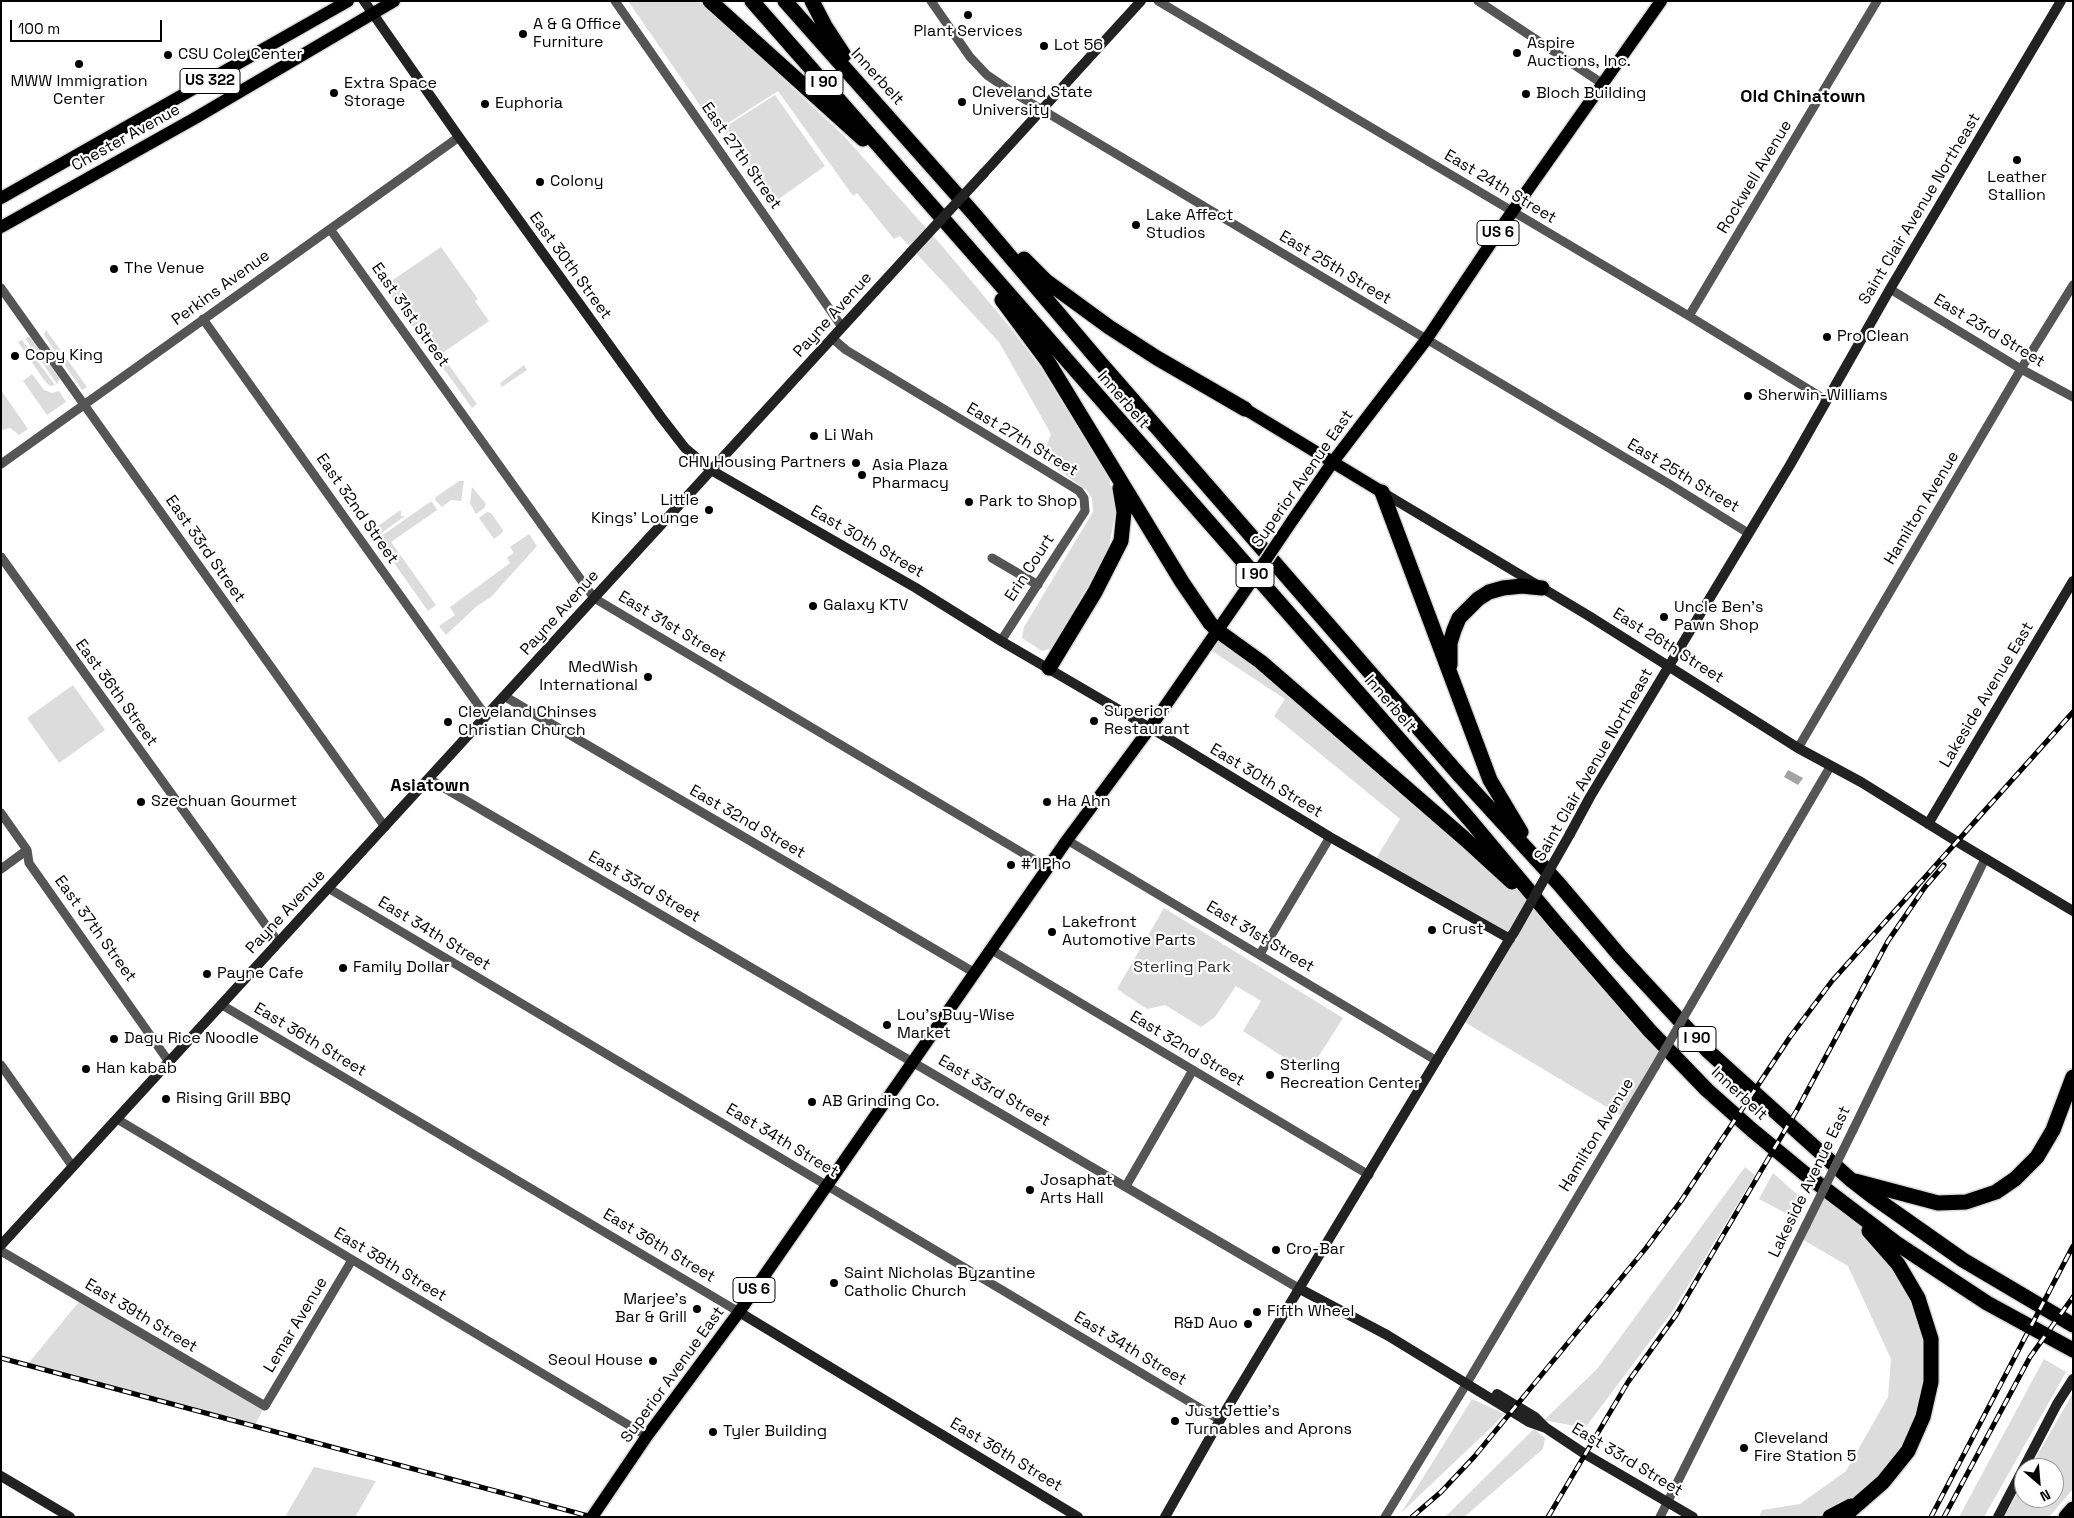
<!DOCTYPE html>
<html>
<head>
<meta charset="utf-8">
<style>
  body { margin:0 }
  #map { position:relative; width:2074px; height:1518px; overflow:hidden; background:#fff; font-family:"Space Grotesk",sans-serif }
  canvas { display:block }
  .frame { position:absolute; inset:0; border:2px solid #000; pointer-events:none }
  .north { position:absolute; left:2014px; top:1458px; width:50px; height:50px; box-sizing:border-box; background:#fff; border:1px solid #999; border-radius:50%; rotate:153deg; font-size:14px; font-weight:700; line-height:20px; text-align:center; color:#000 }
  .north::after { content:''; display:block; margin:auto; width:18px; height:22px; background:#000; clip-path:polygon(50% 0,100% 100%,50% 72%,0 100%) }
  .scale { position:absolute; left:10px; top:20px; width:152px; height:22px; box-sizing:border-box; border:2px solid #000; border-top:0; padding-left:6px; font-size:15px; line-height:18px; white-space:nowrap; color:#000; -webkit-text-stroke:4px #fff; paint-order:stroke }
</style>
</head>
<body>
<div id="map">
<canvas width="2074" height="1518"></canvas>
<div class="frame"></div>
<div class="north">N</div>
<div class="scale">100 m</div>
</div>
<script>
const c = document.querySelector('canvas').getContext('2d');
c.lineJoin = 'round';
function fill(path, color) { c.fillStyle = color; c.fill(path, 'evenodd'); }
const poly = rows => new Path2D(rows.map(r => 'M' + r).join(''));
function trace(path, color, width, dash) { c.strokeStyle = color; c.lineWidth = width; c.lineCap = dash ? 'butt' : 'round'; c.setLineDash(dash || []); c.stroke(path); }
function write(font, color, halo, rows, align = 'center') {
  c.font = font + ' "Space Grotesk",sans-serif'; c.lineWidth = 4.5; c.setLineDash([]); c.textBaseline = 'middle'; c.strokeStyle = halo; c.fillStyle = color; for (const [text, x, y, turn = 0] of rows) {
    c.save(); c.translate(x, y); c.rotate((+turn || 0) * Math.PI / 180); c.textAlign = isNaN(turn) ? turn : align; if (halo) c.strokeText(text, 0, 0); c.fillText(text, 0, 0); c.restore();
  }
}
fill(poly([
  [628,1,699,1,843,135,942,246,1009,326,1041,368,1109,479,1116,510,1108,551,1067,622,1062,636,1055,647,1042,651,1022,638,1024,627,1093,512,1092,498,1086,490,1042,458,1051,434,999,342,900,236,894,239,857,193,853,196,778,91,717,130],
  [775,95,825,166,776,201,722,129],
  [441,247,478,299,475,301,489,321,441,354,477,404,472,408,384,286],
  [46,330,87,387,82,390,44,335],
  [30,337,60,379,57,384,25,338],
  [22,340,55,385,50,386,44,380,18,342],
  [524,365,527,370,502,387,500,383],
  [32,374,44,390,52,393,59,391,66,402,47,415,23,381],
  [1,390,28,429,19,435,10,428,3,430,1,427],
  [459,481,464,481,461,501,451,500,442,507,435,500,436,497],
  [472,487,486,504,484,508,476,514,470,503],
  [430,502,432,502,437,510,391,542,436,605,428,611,377,539],
  [399,511,401,511,401,516,405,516,376,537,371,531],
  [487,512,491,513,503,530,502,533,494,539,479,518],
  [529,534,537,546,491,597,477,606,446,635,439,626,455,615,450,607,510,563,507,557,514,553,510,547],
  [1218,631,1465,839,1556,923,1666,1047,1625,1118,1461,1020,1509,939,1374,862,1400,819,1274,716,1285,699,1206,647],
  [73,685,105,730,59,763,27,718],
  [1164,908,1343,1018,1308,1073,1243,1031,1261,1001,1236,986,1215,1017,1201,1027,1165,1005,1147,1009,1117,989],
  [1745,1167,1755,1175,1672,1312,1585,1428,1544,1420,1597,1369],
  [1773,1173,1801,1198,1791,1216,1759,1199],
  [1823,1191,1850,1209,1918,1298,1931,1382,1900,1462,1830,1517,1759,1517,1762,1510,1800,1504,1846,1471,1888,1397,1891,1359,1848,1266,1800,1238],
  [82,1298,265,1406,255,1425,27,1365],
  [2044,1359,2066,1372,1984,1517,1959,1517],
  [2073,1393,2073,1489,2049,1517,2004,1517,2024,1480,2024,1498,2054,1498,2054,1468,2030,1468],
  [1472,1399,1505,1414,1401,1513],
  [1534,1429,1545,1438,1543,1449,1464,1517,1445,1517],
  [314,1467,376,1481,355,1517,285,1517]
]), '#dcdcdc');
fill(poly([
  [1788,770,1803,778,1798,785,1784,777]
]), '#a3a3a3');
const primary = poly([
  [1,198,348,1],
  [1,227,197,117,394,1],
  [1245,409,1382,492],
  [1292,521,1332,463,1426,340,1505,222,1661,1],
  [592,1517,647,1436,739,1312,1067,840,1150,728,1251,582]
]);
const highway = poly([
  [710,1,863,139],
  [752,1,1469,819,1556,923,1650,1031,1707,1090,1752,1130,1804,1173,1896,1243,1987,1303,2073,1350],
  [785,1,974,214,1098,360,1461,777,1559,884,1620,956,1708,1051,1850,1179,1872,1196,1963,1260,2073,1325],
  [812,1,825,26,844,55],
  [1024,259,1046,281,1109,327,1157,358,1245,409],
  [1002,300,1048,362,1182,582,1210,623,1218,631,1261,662,1465,839,1512,882],
  [1382,492,1490,780,1521,832],
  [1450,665,1450,643,1454,630,1459,618,1478,599,1489,592,1503,588,1522,586,1542,588],
  [1049,668,1095,592,1121,541,1124,512,1120,488],
  [1855,1181,1938,1203,1966,1202,1996,1192,2015,1179,2037,1157,2053,1130,2073,1077],
  [1830,1517,1851,1506],
  [1843,1517,1883,1482,1908,1451,1923,1417,1931,1382,1931,1339,1918,1298,1898,1264,1869,1231],
  [2066,1517,2073,1509]
]);
trace(primary, '#dbdbdb', 15);
trace(highway, '#dbdbdb', 18);
trace(poly([
  [615,1,842,327],
  [931,1,970,57,987,75,1009,90,1671,485,1748,533],
  [1158,1,1689,316,1826,400],
  [1478,1,1603,84],
  [330,229,594,598,1048,868],
  [1,288,385,827],
  [1890,289,2021,369,2073,397],
  [1689,316,1877,1],
  [203,319,486,716],
  [832,338,846,350,1035,464,1079,491,1084,498,1085,511,1001,641],
  [1,464,459,137],
  [1,557,278,942],
  [992,558,1038,585],
  [504,696,975,973],
  [1798,748,2021,369,2073,285],
  [429,779,1300,1289],
  [1,813,27,850,29,863,169,1062],
  [1067,840,1437,1061],
  [1,869,27,850],
  [328,888,1220,1420],
  [990,949,1369,1175],
  [1260,954,1330,837],
  [1692,1003,1830,767],
  [222,1005,739,1312],
  [1,1065,73,1167],
  [117,1119,647,1436],
  [1853,1130,1985,859],
  [1126,1186,1193,1070],
  [1,1251,265,1406,352,1260],
  [1385,1517,1467,1383,1655,1067],
  [1660,1517,1806,1225]
]), '#555', 9);
trace(poly([
  [364,1,459,137,661,417,685,448,711,470,916,588,1001,641,1169,739,1330,837,1510,939],
  [984,173,1141,1],
  [1382,492,1589,616,1798,748,1861,782,1956,841,2073,911],
  [1928,824,2073,581],
  [1570,834,1590,797,1790,465,1890,289,2061,1],
  [1,1245,911,252],
  [1300,1289,1387,1335,1529,1422,1546,1428],
  [739,1312,1078,1517],
  [1497,1394,1535,1417,1546,1428,1585,1454,1693,1517],
  [1,1476,70,1517],
  [1165,1517,1220,1420,1512,935],
  [1998,1517,2057,1404,2073,1379]
]), '#222', 10);
trace(primary, '#000', 12);
trace(highway, '#000', 15);
const rail = poly([
  [1,1358,592,1517],
  [1412,1517,1441,1492,1474,1457,1646,1248,1681,1201,1790,1037,1832,981,2073,712],
  [1548,1517,1628,1382,1676,1315,1797,1110,1888,941,1925,887,1944,865],
  [1931,1517,2073,1246],
  [1944,1517,2030,1357,2073,1297]
]);
trace(rail, '#000', 5);
trace(rail, '#fff', 3, [9]);
const primaryBridge = poly([
  [1251,582,1292,521]
]);
trace(primaryBridge, '#dbdbdb', 15, []);
trace(poly([
  [1655,1067,1692,1003],
  [1806,1225,1853,1130]
]), '#555', 9);
trace(poly([
  [911,252,984,173],
  [1513,934,1570,834]
]), '#222', 10);
trace(primaryBridge, '#000', 12);
for (const [x, y, r, color] of [
  [968,15,5,"#000"],
  [523,34,5,"#000"],
  [1044,46,5,"#000"],
  [1517,53,5,"#000"],
  [168,55,5,"#000"],
  [79,64,5,"#000"],
  [334,93,5,"#000"],
  [1526,94,5,"#000"],
  [962,102,5,"#000"],
  [485,104,5,"#000"],
  [2017,160,5,"#000"],
  [540,182,5,"#000"],
  [1136,225,5,"#000"],
  [114,269,5,"#000"],
  [1827,337,5,"#000"],
  [15,356,5,"#000"],
  [1748,396,5,"#000"],
  [814,436,5,"#000"],
  [856,463,5,"#000"],
  [862,475,5,"#000"],
  [969,502,5,"#000"],
  [709,510,5,"#000"],
  [813,606,5,"#000"],
  [1664,617,5,"#000"],
  [648,677,5,"#000"],
  [1094,721,5,"#000"],
  [448,722,5,"#000"],
  [141,802,5,"#000"],
  [1047,802,5,"#000"],
  [1011,865,5,"#000"],
  [1432,930,5,"#000"],
  [1052,932,5,"#000"],
  [343,968,5,"#000"],
  [207,974,5,"#000"],
  [887,1025,5,"#000"],
  [114,1039,5,"#000"],
  [86,1069,5,"#000"],
  [1270,1075,5,"#000"],
  [166,1099,5,"#000"],
  [812,1102,5,"#000"],
  [1030,1190,5,"#000"],
  [1276,1250,5,"#000"],
  [834,1283,5,"#000"],
  [697,1309,5,"#000"],
  [1257,1312,5,"#000"],
  [1248,1324,5,"#000"],
  [653,1361,5,"#000"],
  [1175,1421,5,"#000"],
  [713,1432,5,"#000"],
  [1744,1448,5,"#000"]
]) { const dot = new Path2D(); dot.arc(x, y, r, 0, 2 * Math.PI); c.fillStyle = color; c.fill(dot); trace(dot, '#fff', 2); }
for (const [x, y, w] of [
  [210,81,60],
  [824,83,38],
  [1498,233,42],
  [1255,575,38],
  [1697,1039,38],
  [754,1290,42]
]) { const box = new Path2D(); box.roundRect(x - w / 2, y - 12.5, w, 25, 4); c.fillStyle = '#fff'; c.fill(box); trace(box, '#000', 1); }
write('bold 15px', '#000', null, [
  ["US 322",210,81],
  ["I 90",824,83],
  ["US 6",1498,233],
  ["I 90",1255,575],
  ["I 90",1697,1039],
  ["US 6",754,1290]
]);
write('16px', '#000', '#fff', [
  ["A & G Office",533,25],
  ["Furniture",533,43],
  ["Plant Services",968,32,"center"],
  ["Aspire",1527,44],
  ["Auctions, Inc.",1527,62],
  ["Lot 56",1054,46],
  ["CSU Cole Center",178,55],
  ["MWW Immigration",79,82,"center"],
  ["Center",79,100,"center"],
  ["Extra Space",344,84],
  ["Storage",344,102],
  ["Cleveland State",972,93],
  ["University",972,111],
  ["Bloch Building",1536,94],
  ["Euphoria",495,104],
  ["Leather",2017,178,"center"],
  ["Stallion",2017,196,"center"],
  ["Colony",550,182],
  ["Lake Affect",1146,216],
  ["Studios",1146,234],
  ["The Venue",124,269],
  ["Pro Clean",1837,337],
  ["Copy King",25,356],
  ["Sherwin-Williams",1758,396],
  ["Li Wah",824,436],
  ["CHN Housing Partners",846,463,"right"],
  ["Asia Plaza",872,466],
  ["Pharmacy",872,484],
  ["Little",699,501,"right"],
  ["Kings' Lounge",699,519,"right"],
  ["Park to Shop",979,502],
  ["Galaxy KTV",823,606],
  ["Uncle Ben's",1674,608],
  ["Pawn Shop",1674,626],
  ["MedWish",638,668,"right"],
  ["International",638,686,"right"],
  ["Superior",1104,712],
  ["Restaurant",1104,730],
  ["Cleveland Chinses",458,713],
  ["Christian Church",458,731],
  ["Szechuan Gourmet",151,802],
  ["Ha Ahn",1057,802],
  ["#1 Pho",1021,865],
  ["Lakefront",1062,923],
  ["Automotive Parts",1062,941],
  ["Crust",1442,930],
  ["Family Dollar",353,968],
  ["Payne Cafe",217,974],
  ["Lou's Buy-Wise",897,1016],
  ["Market",897,1034],
  ["Dagu Rice Noodle",124,1039],
  ["Sterling",1280,1066],
  ["Recreation Center",1280,1084],
  ["Han kabab",96,1069],
  ["Rising Grill BBQ",176,1099],
  ["AB Grinding Co.",822,1102],
  ["Josaphat",1040,1181],
  ["Arts Hall",1040,1199],
  ["Cro-Bar",1286,1250],
  ["Saint Nicholas Byzantine",844,1274],
  ["Catholic Church",844,1292],
  ["Marjee's",687,1300,"right"],
  ["Bar & Grill",687,1318,"right"],
  ["Fifth Wheel",1267,1312],
  ["R&D Auo",1238,1324,"right"],
  ["Seoul House",643,1361,"right"],
  ["Just Jettie's",1185,1412],
  ["Turnables and Aprons",1185,1430],
  ["Tyler Building",723,1432],
  ["Cleveland",1754,1439],
  ["Fire Station 5",1754,1457]
], 'left');
write('16px', '#000', '#fff', [
  ["Innerbelt",877,77,48],
  ["Chester Avenue",126,138,-29],
  ["East 27th Street",741,156,55],
  ["Rockwell Avenue",1755,177,-59],
  ["East 24th Street",1500,187,31],
  ["Saint Clair Avenue Northeast",1920,209,-59],
  ["East 30th Street",570,266,54],
  ["East 25th Street",1335,268,31],
  ["Perkins Avenue",221,288,-36],
  ["East 31st Street",410,315,55],
  ["Payne Avenue",833,315,-48],
  ["East 23rd Street",1989,331,31],
  ["Innerbelt",1123,400,49],
  ["East 27th Street",1022,440,31],
  ["East 25th Street",1683,476,31],
  ["Superior Avenue East",1303,479,-55],
  ["Hamilton Avenue",1922,508,-59],
  ["East 32nd Street",357,509,55],
  ["East 30th Street",867,542,30],
  ["East 33rd Street",205,549,55],
  ["Erin Court",1030,568,-57],
  ["Payne Avenue",560,613,-48],
  ["East 31st Street",672,627,31],
  ["East 26th Street",1668,646,32],
  ["East 36th Street",116,693,54],
  ["Lakeside Avenue East",1987,695,-59],
  ["Innerbelt",1390,704,49],
  ["Saint Clair Avenue Northeast",1594,765,-60],
  ["East 30th Street",1266,781,31],
  ["East 32nd Street",747,822,30],
  ["East 33rd Street",644,887,30],
  ["Payne Avenue",286,912,-47],
  ["East 37th Street",95,929,54],
  ["East 34th Street",434,934,31],
  ["East 31st Street",1260,937,31],
  ["East 36th Street",310,1040,31],
  ["East 32nd Street",1187,1049,31],
  ["East 33rd Street",994,1091,30],
  ["Innerbelt",1739,1094,43],
  ["Hamilton Avenue",1597,1135,-59],
  ["East 34th Street",782,1141,31],
  ["Lakeside Avenue East",1810,1182,-64],
  ["East 36th Street",659,1246,31],
  ["East 38th Street",390,1265,31],
  ["East 39th Street",141,1316,31],
  ["Lemar Avenue",296,1325,-59],
  ["East 34th Street",1130,1349,31],
  ["Superior Avenue East",673,1375,-54],
  ["East 36th Street",1006,1455,31],
  ["East 33rd Street",1627,1460,31]
]);
write('16px', '#333', '#fff', [
  ["Sterling Park",1182,968]
]);
write('bold 18px', '#000', '#fff', [
  ["Old Chinatown",1803,97],
  ["Asiatown",430,786]
]);
</script>
</body>
</html>
